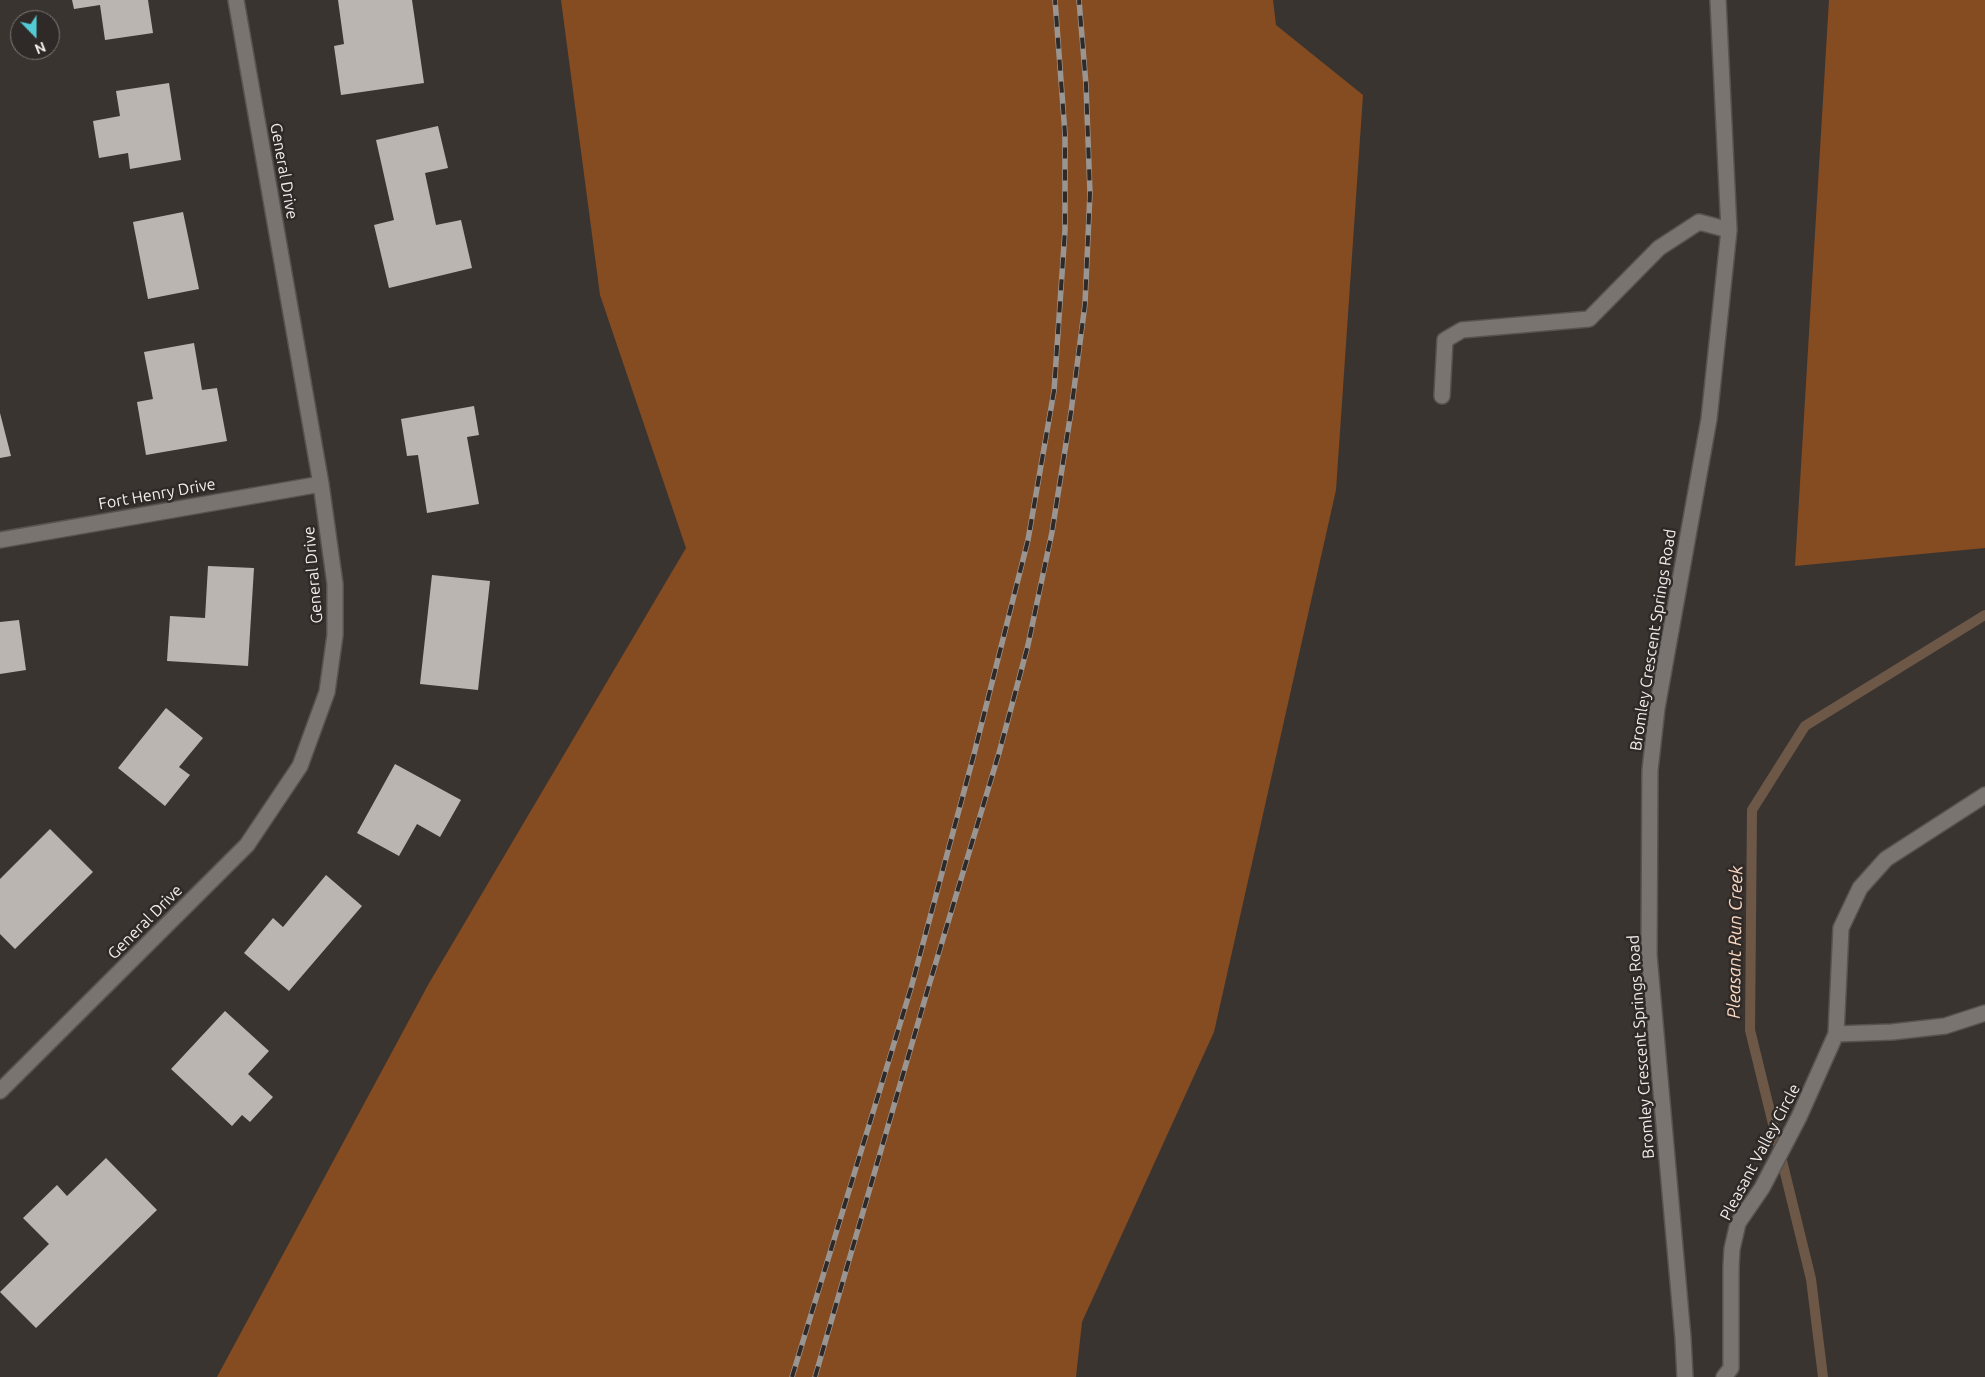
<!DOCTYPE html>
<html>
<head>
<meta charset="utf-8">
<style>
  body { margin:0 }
  #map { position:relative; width:1985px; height:1377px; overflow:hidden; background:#3a3431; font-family:Ubuntu,sans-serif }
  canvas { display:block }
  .north { position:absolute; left:10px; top:10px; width:50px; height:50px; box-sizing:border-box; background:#2f2a27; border:1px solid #7d7875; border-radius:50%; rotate:158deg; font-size:14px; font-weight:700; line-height:20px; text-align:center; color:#f1eeeb }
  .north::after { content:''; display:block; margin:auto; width:18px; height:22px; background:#52cbd7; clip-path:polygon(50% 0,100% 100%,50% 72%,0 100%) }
</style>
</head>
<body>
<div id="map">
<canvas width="1985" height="1377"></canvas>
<div class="north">N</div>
</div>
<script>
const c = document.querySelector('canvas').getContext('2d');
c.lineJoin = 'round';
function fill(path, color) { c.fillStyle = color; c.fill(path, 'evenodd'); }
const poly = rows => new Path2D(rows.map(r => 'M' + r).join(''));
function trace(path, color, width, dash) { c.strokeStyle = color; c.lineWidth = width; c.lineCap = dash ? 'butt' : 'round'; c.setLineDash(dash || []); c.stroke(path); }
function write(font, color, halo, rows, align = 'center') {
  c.font = font + ' Ubuntu,sans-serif'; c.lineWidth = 5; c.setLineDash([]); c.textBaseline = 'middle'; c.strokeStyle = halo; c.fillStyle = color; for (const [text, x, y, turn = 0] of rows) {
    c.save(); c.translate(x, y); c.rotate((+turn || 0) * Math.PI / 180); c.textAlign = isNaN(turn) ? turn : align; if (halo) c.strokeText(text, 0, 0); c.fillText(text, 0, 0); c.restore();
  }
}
fill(poly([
  [561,0,1273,0,1276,25,1363,95,1336,490,1214,1032,1082,1322,1076,1377,217,1377,428,985,686,548,600,295],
  [1829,0,1985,0,1985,548,1795,566]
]), '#854b21');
trace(poly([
  [1823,1377,1811,1279,1750,1030,1752,810,1805,726,1985,615]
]), '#6d5848', 10);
fill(poly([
  [72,0,148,0,153,33,105,40,100,5,74,9],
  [338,0,412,0,424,83,341,95,334,46,344,44],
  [169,83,181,160,130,169,128,153,99,158,93,121,120,116,116,91],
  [438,126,448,168,425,173,436,225,461,220,472,268,389,288,374,225,394,220,376,140],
  [183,212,199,289,148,299,133,222],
  [194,343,202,390,217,388,227,441,146,455,137,402,153,399,144,352],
  [474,406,479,435,467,437,479,504,427,513,418,455,407,456,401,419],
  [0,413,11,456,0,458],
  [208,566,254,568,248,666,167,661,170,616,205,618],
  [432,575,490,581,478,690,420,684],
  [19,620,26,670,0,674,0,622],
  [166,708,203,738,179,767,190,775,165,806,118,768],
  [395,764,461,800,440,837,417,824,399,856,357,833],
  [50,829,93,872,15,949,0,934,0,879],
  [326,875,362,906,289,991,244,953,273,918,283,927],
  [225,1011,269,1051,248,1074,273,1097,250,1122,242,1115,232,1126,171,1069],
  [106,1158,157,1210,36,1328,0,1292,49,1244,23,1218,57,1185,67,1196]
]), '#bbb5b1');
const minor = poly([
  [1442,396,1445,340,1462,330,1589,319,1659,248,1699,222,1729,230],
  [0,540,321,484],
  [1985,795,1886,859,1860,888,1841,928,1836,1034,1892,1032,1945,1026,1985,1013],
  [0,1091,247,845,300,766,327,692,335,635,335,584,321,484,236,0],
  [1685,1377,1683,1338,1649,955,1650,770,1657,708,1709,419,1729,230,1718,0],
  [1724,1377,1731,1368,1731,1267,1732,1249,1738,1223,1762,1188,1799,1117,1836,1034]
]);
trace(minor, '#575350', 18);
trace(minor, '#7a7470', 15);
const rail = poly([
  [792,1377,911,988,973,758,1028,540,1054,391,1065,230,1065,134,1055,0],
  [815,1377,927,992,999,753,1028,645,1052,532,1071,412,1085,304,1090,193,1086,85,1079,0]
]);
trace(rail, '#999592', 5.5);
trace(rail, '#2f2a27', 4, [11]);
write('16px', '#f1eeeb', '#2f2a27', [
  ["General Drive",284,171,80],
  ["Fort Henry Drive",157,494,-10],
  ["General Drive",313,575,-95],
  ["Bromley Crescent Springs Road",1653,640,-81],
  ["General Drive",145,922,-45],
  ["Bromley Crescent Springs Road",1641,1047,-94],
  ["Pleasant Valley Circle",1760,1152,-62]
]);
write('italic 18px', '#fcd8c1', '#2f2a27', [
  ["Pleasant Run Creek",1735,942,-89]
]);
</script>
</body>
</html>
